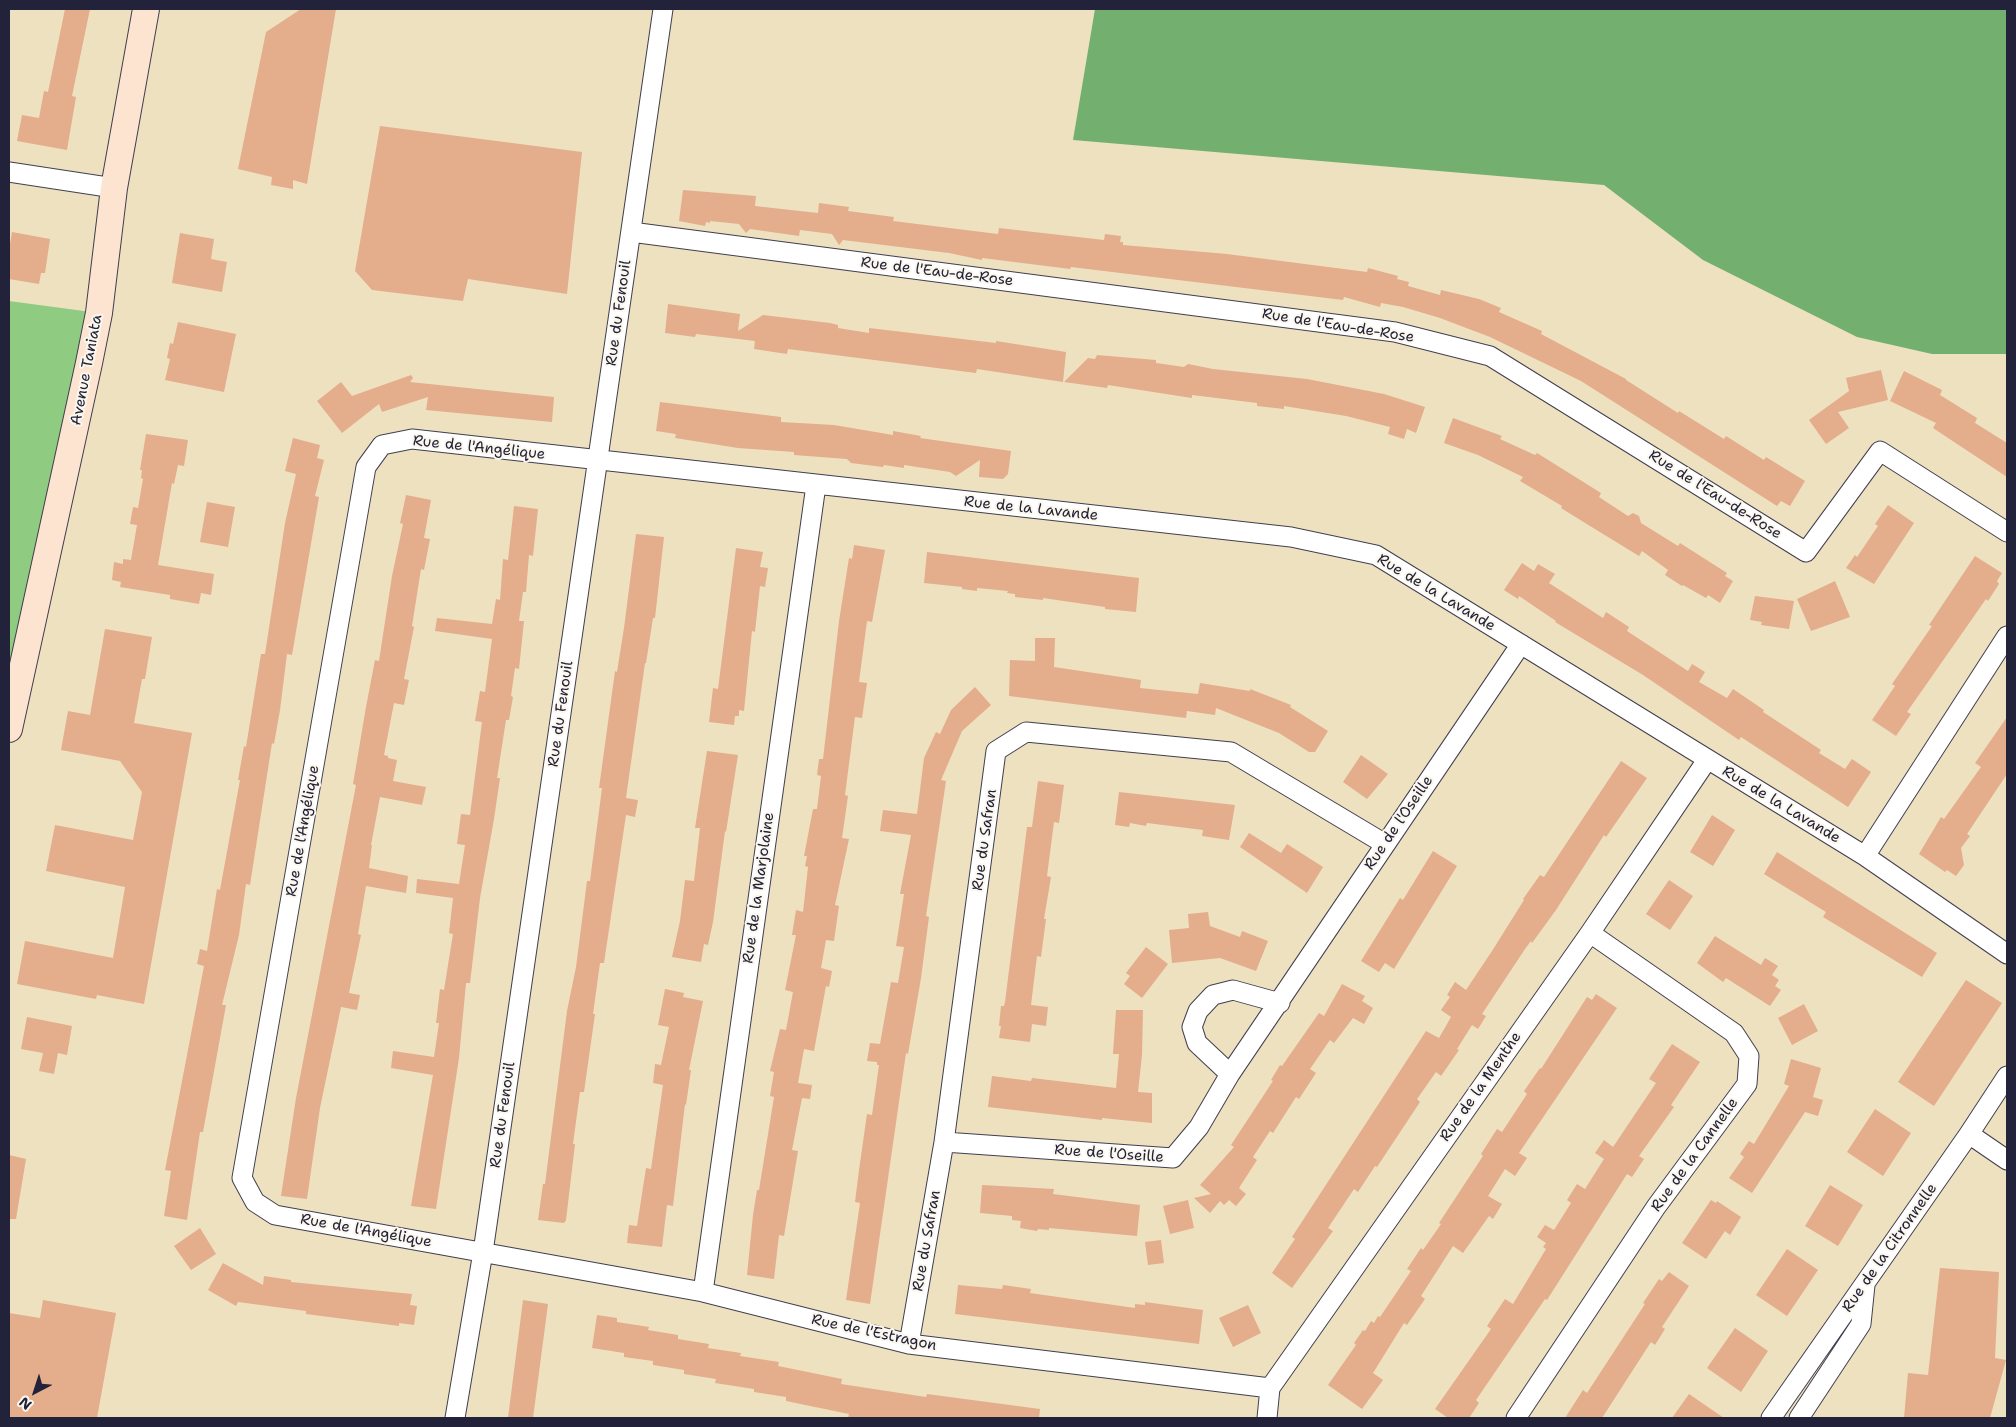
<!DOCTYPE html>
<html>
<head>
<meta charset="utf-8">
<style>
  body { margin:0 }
  #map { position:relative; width:2016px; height:1427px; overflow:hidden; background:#eee1c0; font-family:"Shantell Sans",sans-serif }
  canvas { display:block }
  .frame { position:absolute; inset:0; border:10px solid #22223b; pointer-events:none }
  .north { position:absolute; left:10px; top:1367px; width:50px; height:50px; -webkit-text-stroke:4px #fbf7ec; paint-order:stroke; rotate:220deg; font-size:14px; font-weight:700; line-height:20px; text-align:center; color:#22223b }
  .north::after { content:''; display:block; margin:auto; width:18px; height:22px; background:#22223b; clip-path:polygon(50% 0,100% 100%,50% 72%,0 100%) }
</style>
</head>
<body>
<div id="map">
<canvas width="2016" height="1427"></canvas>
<div class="frame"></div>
<div class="north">N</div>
</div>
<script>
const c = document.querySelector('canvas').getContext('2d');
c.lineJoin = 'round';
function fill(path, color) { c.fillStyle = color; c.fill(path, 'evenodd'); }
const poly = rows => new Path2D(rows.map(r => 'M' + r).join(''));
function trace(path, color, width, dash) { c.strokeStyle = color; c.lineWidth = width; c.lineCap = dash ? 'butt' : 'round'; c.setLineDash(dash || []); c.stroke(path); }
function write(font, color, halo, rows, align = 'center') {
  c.font = font + ' "Shantell Sans",sans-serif'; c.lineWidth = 4; c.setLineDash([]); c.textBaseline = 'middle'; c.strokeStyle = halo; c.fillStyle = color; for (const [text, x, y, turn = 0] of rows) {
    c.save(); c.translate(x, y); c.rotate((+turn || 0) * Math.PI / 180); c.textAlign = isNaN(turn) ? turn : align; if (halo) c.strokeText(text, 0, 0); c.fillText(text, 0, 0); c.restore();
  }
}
fill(poly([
  [9,301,99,313,9,739]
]), '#8fcc81');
fill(poly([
  [1095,9,2007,9,2007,354,1932,354,1857,337,1703,260,1604,185,1073,140]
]), '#73b06f');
fill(poly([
  [65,9,90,9,72,96,76,97,67,150,17,141,22,115,39,118,44,91,48,92],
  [301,9,336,9,307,184,293,180,293,189,271,185,272,177,238,169,266,32],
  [380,126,582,152,567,294,468,279,463,301,372,290,355,271],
  [683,190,756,196,755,206,818,213,819,203,849,207,848,211,894,217,893,221,998,234,999,228,1104,240,1105,234,1121,236,1120,242,1123,242,1123,245,1227,254,1367,272,1368,268,1398,276,1397,279,1409,282,1408,286,1440,295,1441,290,1479,299,1501,308,1499,312,1542,331,1541,334,1626,379,1626,380,1678,413,1679,411,1724,439,1726,436,1764,460,1766,457,1805,481,1790,506,1781,501,1777,506,1581,381,1490,337,1440,318,1403,307,1381,303,1380,307,1344,297,1343,300,1071,267,1070,269,982,258,982,260,949,253,843,240,839,245,832,234,800,230,799,236,750,229,746,233,739,224,710,221,710,223,706,222,705,226,679,221],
  [12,232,50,239,45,273,41,273,39,284,9,279,9,250],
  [180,233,214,239,211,259,227,262,222,292,172,283],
  [668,304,740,314,738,331,763,315,830,323,838,325,838,328,869,333,869,328,996,343,996,341,1066,352,1063,382,977,369,976,373,788,349,787,354,754,349,755,341,696,334,695,337,665,333],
  [178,322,236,334,224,392,165,380,170,359,167,358,170,343,173,344],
  [1097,355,1156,360,1156,363,1184,367,1188,364,1213,369,1307,379,1384,394,1425,407,1416,433,1407,429,1404,439,1388,434,1390,427,1346,416,1284,406,1284,409,1257,406,1257,403,1192,395,1192,398,1108,385,1107,388,1064,382,1088,358,1095,359],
  [1881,370,1888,400,1838,412,1849,428,1826,444,1809,420,1849,391,1846,378],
  [1904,371,1942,390,1940,395,1977,418,1975,423,2007,443,2007,477,1933,428,1936,423,1890,401],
  [411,375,413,378,410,382,554,397,552,422,426,410,428,397,382,412,379,404,342,433,317,401,341,382,352,396],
  [660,402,781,417,781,422,834,425,893,435,893,431,921,436,920,438,1011,451,1008,474,1003,479,979,477,980,460,956,476,950,472,904,465,904,468,884,465,883,467,851,463,847,459,794,455,794,452,738,448,675,438,676,434,656,431],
  [1453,418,1502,436,1500,439,1535,455,1537,453,1601,493,1599,497,1605,501,1628,516,1633,513,1639,516,1641,523,1678,546,1680,543,1727,573,1725,576,1733,581,1720,603,1708,595,1706,598,1683,585,1682,586,1665,575,1668,570,1642,551,1639,556,1590,526,1561,508,1562,506,1520,481,1523,477,1478,455,1444,443],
  [146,434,188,440,184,466,178,465,174,484,172,483,158,565,214,574,211,595,201,593,199,604,170,599,170,595,120,587,121,582,112,580,114,562,123,564,123,559,131,560,137,525,130,524,133,507,138,508,143,479,141,478,142,470,140,470],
  [293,438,320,445,317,458,324,460,315,496,319,497,292,655,287,654,280,710,274,744,272,743,250,885,246,884,239,935,222,1005,226,1005,203,1132,200,1132,187,1220,164,1216,171,1171,165,1170,204,966,197,964,200,949,207,951,217,889,220,890,240,780,238,780,244,746,246,747,261,654,265,654,285,523,296,474,285,471],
  [406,495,431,500,424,538,430,539,424,570,421,569,412,626,414,627,404,679,409,680,404,705,394,703,384,755,388,756,388,758,397,760,393,781,426,787,422,805,380,797,371,845,372,845,369,868,408,876,406,893,366,886,358,934,361,935,349,993,360,995,357,1010,341,1007,320,1108,307,1199,281,1196,296,1098,356,785,353,784,366,707,375,660,379,661,392,576,403,524,400,523],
  [207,502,235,507,228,547,200,542],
  [1888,505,1914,523,1874,584,1846,568,1855,555,1857,557,1878,526,1875,524],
  [514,506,538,509,533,556,529,555,526,592,523,592,519,621,524,621,519,669,515,668,511,696,513,697,509,720,506,720,497,778,500,778,494,819,480,898,470,983,466,983,459,1058,436,1209,411,1206,433,1075,391,1068,393,1051,434,1057,439,1023,436,1023,440,989,444,990,453,934,449,933,453,898,416,893,417,879,459,884,465,845,457,844,461,814,470,815,482,722,475,721,480,691,485,692,492,639,435,631,437,618,492,624,496,599,500,600,503,559,508,560],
  [636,534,664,537,655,618,653,618,646,663,645,663,626,798,638,800,635,817,626,815,604,963,600,963,593,1014,595,1014,584,1092,580,1092,573,1144,575,1144,566,1220,564,1223,538,1220,543,1184,545,1184,567,1011,576,967,587,881,590,881,602,788,599,788,603,759,615,671,617,672,624,628],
  [854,545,885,550,872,622,867,621,859,682,867,683,862,718,855,717,845,795,848,796,842,838,849,839,835,905,839,906,834,941,826,940,821,968,832,971,829,987,826,986,814,1051,804,1049,798,1083,812,1085,810,1099,802,1098,792,1150,798,1151,784,1236,779,1235,774,1279,747,1275,753,1215,757,1190,759,1190,774,1097,770,1096,774,1072,770,1071,780,1029,786,1030,793,992,785,990,796,935,792,935,796,910,803,912,808,867,805,866,807,856,804,856,813,809,817,809,821,776,817,775,819,759,823,759,839,621,849,558,852,559],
  [736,548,763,552,760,567,768,568,765,587,760,586,755,632,752,631,744,711,739,710,739,716,735,716,734,725,709,722,713,688,718,689],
  [927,552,1139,578,1136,612,1105,609,1105,607,1043,598,1043,600,1015,597,1015,594,1007,593,1008,591,977,588,977,591,962,589,962,587,924,583],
  [1975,556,2002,573,1997,581,1999,584,1988,601,1986,599,1907,712,1911,714,1896,736,1872,720,1895,686,1892,684,1932,626,1929,625],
  [1522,563,1534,571,1538,564,1555,574,1549,583,1603,618,1606,612,1629,627,1627,631,1688,671,1692,664,1705,672,1699,682,1727,698,1733,689,1764,710,1763,712,1821,750,1819,753,1845,769,1852,759,1871,772,1848,807,1741,737,1739,740,1643,675,1555,622,1556,621,1519,596,1518,599,1504,590],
  [1835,581,1850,617,1811,631,1797,599],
  [1755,596,1794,601,1789,629,1761,625,1762,622,1750,620],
  [105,629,152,637,145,679,142,679,134,723,192,733,144,1004,97,995,96,999,17,984,25,941,113,958,125,887,46,871,55,825,133,840,142,792,120,761,61,750,68,711,90,715],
  [1035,638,1055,638,1054,667,1141,680,1140,688,1198,694,1200,683,1250,691,1250,689,1291,705,1290,707,1328,731,1315,752,1309,752,1279,733,1216,708,1215,715,1187,711,1186,718,1009,696,1010,660,1035,661],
  [975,687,991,705,962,731,941,780,946,781,926,916,929,917,921,978,908,1054,906,1053,870,1304,846,1300,860,1203,855,1202,859,1170,867,1114,872,1115,879,1065,877,1065,877,1062,867,1061,870,1043,880,1044,891,982,898,983,904,947,896,946,904,894,900,894,911,835,880,831,883,810,917,814,924,758,936,732,940,734,951,710],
  [2007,717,2007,774,1967,834,1970,836,1961,848,1964,865,1956,876,1947,870,1945,872,1919,854,1941,817,1944,819,1981,767,1975,763],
  [707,751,738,755,726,832,725,831,713,922,708,945,704,944,701,962,672,957,680,921,685,880,694,881,700,828,695,828],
  [1361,755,1388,774,1367,799,1343,782],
  [1621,761,1647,778,1606,837,1604,835,1556,910,1532,943,1531,941,1525,949,1482,1014,1486,1016,1478,1029,1472,1025,1457,1049,1459,1050,1441,1076,1436,1072,1417,1099,1420,1102,1377,1167,1375,1166,1358,1192,1354,1189,1328,1228,1333,1231,1292,1288,1272,1273,1295,1239,1292,1237,1426,1031,1439,1038,1451,1017,1441,1010,1450,997,1447,995,1455,982,1466,990,1492,951,1524,900,1523,899,1540,875,1544,877],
  [1038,781,1064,785,1059,823,1054,822,1047,876,1051,877,1044,919,1046,919,1041,957,1037,956,1031,1005,1048,1007,1046,1026,1032,1024,1030,1042,999,1038,1001,1026,999,1026,1001,1006,1004,1006,1005,1002,1027,827,1032,827],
  [1119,792,1235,805,1229,840,1202,836,1203,830,1147,823,1146,826,1130,823,1129,827,1115,825],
  [1712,815,1735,830,1713,866,1690,852],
  [1249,833,1281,853,1287,844,1323,867,1307,893,1240,847],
  [1433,851,1457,866,1394,969,1385,963,1379,972,1361,961,1400,898,1403,900],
  [1777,852,1937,953,1922,977,1823,917,1826,912,1764,874],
  [1669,880,1693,896,1670,930,1646,914],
  [1208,912,1210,926,1240,937,1242,931,1268,941,1256,971,1220,958,1172,963,1169,930,1189,928,1188,914],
  [1715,936,1761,965,1765,958,1778,966,1772,975,1779,980,1775,986,1781,990,1770,1006,1726,978,1723,982,1697,963],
  [1146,947,1168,964,1142,998,1124,984,1130,976,1126,973],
  [1966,980,2002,1003,1934,1106,1898,1082],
  [1342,984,1365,996,1362,1001,1373,1008,1364,1024,1353,1018,1334,1043,1330,1040,1310,1069,1316,1073,1299,1099,1296,1097,1273,1133,1270,1131,1253,1157,1257,1160,1239,1188,1246,1194,1236,1206,1229,1200,1224,1205,1220,1201,1210,1213,1194,1198,1211,1194,1200,1185,1234,1147,1231,1145,1273,1081,1271,1080,1280,1065,1282,1066,1319,1013,1324,1016],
  [665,989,684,993,683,997,703,1001,689,1070,691,1070,686,1105,685,1104,673,1206,667,1205,662,1247,627,1243,629,1225,637,1226,646,1168,651,1169,663,1085,653,1083,655,1064,661,1065,669,1027,658,1025],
  [1596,994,1617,1008,1519,1153,1527,1158,1515,1176,1505,1169,1488,1196,1502,1204,1493,1219,1489,1216,1463,1253,1453,1246,1421,1296,1425,1299,1407,1325,1404,1323,1373,1373,1383,1380,1362,1409,1328,1385,1356,1345,1354,1343,1363,1330,1365,1331,1371,1321,1374,1323,1378,1316,1380,1317,1411,1271,1407,1269,1421,1248,1423,1250,1441,1224,1439,1223,1483,1156,1481,1154,1497,1129,1502,1132,1527,1094,1524,1091,1540,1068,1541,1069,1587,997,1592,1000],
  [1804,1004,1818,1031,1792,1045,1778,1018],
  [1116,1010,1143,1010,1142,1055,1138,1092,1152,1093,1152,1123,1102,1118,1102,1120,988,1107,992,1076,1031,1081,1032,1078,1116,1088,1119,1054,1113,1054],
  [27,1017,72,1026,67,1055,58,1053,54,1074,39,1071,43,1053,21,1049],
  [1672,1044,1700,1062,1671,1105,1674,1107,1639,1156,1644,1159,1632,1177,1627,1174,1547,1300,1545,1299,1476,1400,1479,1403,1469,1418,1448,1418,1435,1409,1491,1329,1487,1326,1505,1299,1513,1304,1546,1249,1543,1247,1546,1243,1537,1237,1545,1225,1554,1230,1571,1203,1567,1200,1577,1184,1585,1189,1604,1159,1595,1153,1604,1140,1613,1147,1656,1083,1649,1079],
  [1791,1059,1821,1068,1813,1097,1823,1100,1818,1116,1805,1112,1752,1193,1729,1178,1744,1157,1740,1154,1749,1141,1754,1144,1789,1086,1784,1084],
  [1875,1109,1911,1133,1883,1176,1847,1152],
  [9,1155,26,1159,16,1219,9,1219],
  [982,1185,1054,1189,1053,1194,1140,1205,1137,1236,1049,1228,1049,1230,1038,1229,1037,1231,1020,1228,1021,1221,1012,1220,1012,1216,980,1213],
  [1830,1185,1863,1205,1838,1246,1805,1226],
  [1188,1200,1194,1228,1170,1234,1163,1206],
  [1711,1200,1716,1203,1717,1201,1741,1217,1730,1235,1725,1231,1706,1259,1682,1243],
  [200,1228,216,1254,191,1270,174,1246],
  [1161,1240,1164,1263,1148,1265,1145,1242],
  [1787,1249,1818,1270,1787,1316,1756,1295],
  [223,1263,263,1285,264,1276,291,1280,291,1282,412,1294,410,1305,417,1306,414,1325,399,1323,399,1326,306,1314,306,1311,238,1302,236,1306,208,1290],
  [1940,1268,1999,1272,1995,1358,2006,1360,1990,1418,1904,1418,1908,1373,1928,1375],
  [1669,1272,1689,1286,1662,1327,1665,1329,1655,1345,1651,1342,1602,1418,1565,1418,1583,1390,1587,1393,1645,1304,1643,1303,1659,1279,1662,1281],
  [958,1285,1002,1289,1003,1285,1031,1289,1030,1293,1135,1308,1135,1304,1145,1305,1145,1302,1203,1310,1199,1344,955,1314],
  [43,1300,116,1313,97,1418,9,1418,9,1313,40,1318],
  [523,1300,548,1304,533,1418,508,1418],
  [1248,1305,1261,1333,1233,1347,1219,1318],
  [597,1315,617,1318,617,1322,649,1327,648,1330,678,1335,678,1339,709,1344,708,1348,741,1353,740,1356,779,1362,778,1366,842,1379,841,1384,926,1397,927,1394,1040,1409,1039,1418,848,1418,849,1414,786,1401,786,1397,754,1392,754,1389,715,1383,716,1379,684,1374,684,1370,653,1365,653,1361,624,1357,624,1353,592,1348],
  [1735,1328,1768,1351,1741,1392,1707,1368],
  [1689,1394,1724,1418,1672,1418]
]), '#e4ad8c');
const minor = poly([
  [9,172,114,188],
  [631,232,1395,332,1490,356,1806,552,1880,451,2007,532],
  [1865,856,2007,636],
  [1230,1074,1197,1043,1192,1027,1198,1011,1213,995,1233,990,1280,1003],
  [1969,1134,2007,1160],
  [944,1142,1173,1158,1199,1127,1230,1074,1521,644],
  [703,1292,816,485],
  [909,1344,944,1142,996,751,1026,732,1231,752,1385,844],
  [1270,1388,909,1344,703,1292,275,1215,255,1202,242,1178,366,467,382,445,412,439,1291,537,1376,555,1865,856,2007,954],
  [455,1418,483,1252,663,9],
  [1267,1418,1270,1388,1590,933,1707,760],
  [1516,1418,1656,1207,1747,1084,1749,1056,1734,1033,1590,933],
  [1771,1418,1969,1134,2007,1076],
  [1799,1418,1861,1324,1865,1285]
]);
const secondary = poly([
  [9,729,89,363,99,313,114,188,146,9]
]);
trace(minor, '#413f4f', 21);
trace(secondary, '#413f4f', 28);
trace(minor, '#fff', 19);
trace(secondary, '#fde4d1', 26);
write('15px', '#22223b', '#fbf7ec', [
  ["Rue de l'Eau-de-Rose",937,272,7],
  ["Rue du Fenouil",619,313,-82],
  ["Rue de l'Eau-de-Rose",1338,326,9],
  ["Avenue Taniata",87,370,-79],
  ["Rue de l'Angélique",479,448,6],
  ["Rue de l'Eau-de-Rose",1715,495,32],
  ["Rue de la Lavande",1031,509,6],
  ["Rue de la Lavande",1436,593,31],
  ["Rue du Fenouil",561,714,-82],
  ["Rue de la Lavande",1781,805,31],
  ["Rue de l'Oseille",1399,823,-56],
  ["Rue de l'Angélique",303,831,-80],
  ["Rue du Safran",985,840,-82],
  ["Rue de la Marjolaine",759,888,-82],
  ["Rue de la Menthe",1481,1087,-55],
  ["Rue du Fenouil",503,1115,-82],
  ["Rue de l'Oseille",1109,1154,4],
  ["Rue de la Cannelle",1695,1155,-54],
  ["Rue de l'Angélique",366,1231,10],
  ["Rue du Safran",927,1241,-80],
  ["Rue de la Citronnelle",1890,1248,-55],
  ["Rue de l'Estragon",874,1333,12]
]);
</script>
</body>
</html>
